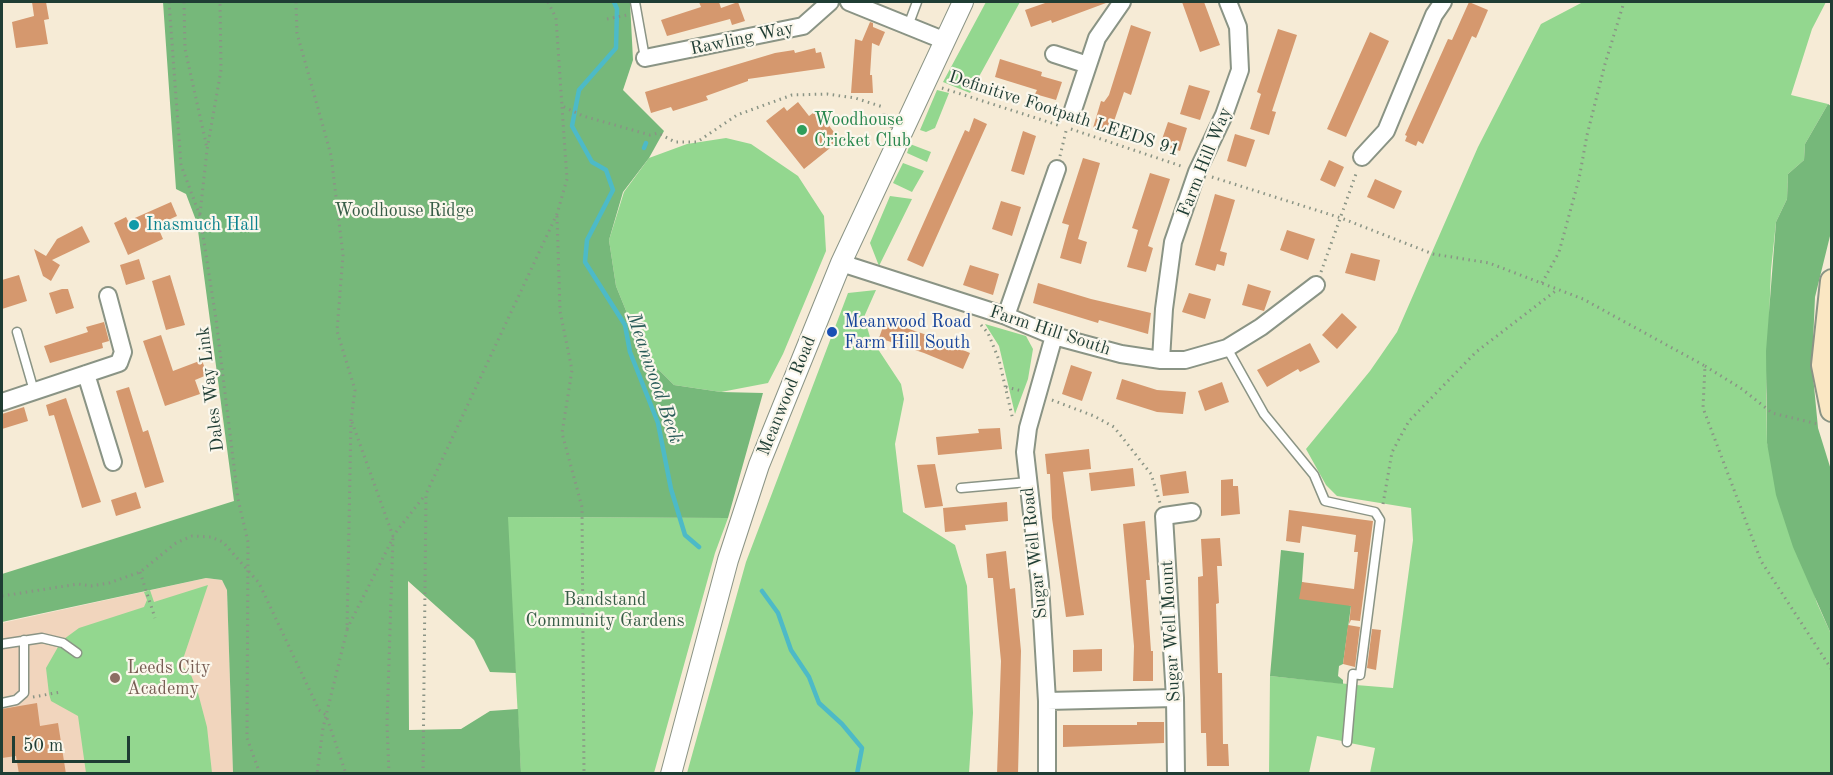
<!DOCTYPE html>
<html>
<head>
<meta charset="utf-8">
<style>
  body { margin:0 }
  #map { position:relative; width:1833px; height:775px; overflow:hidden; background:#f6ebd6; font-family:"Old Standard TT",serif }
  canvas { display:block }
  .frame { position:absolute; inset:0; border:3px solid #1f3d34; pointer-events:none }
  .scale { position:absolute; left:12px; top:736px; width:118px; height:27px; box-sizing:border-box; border:3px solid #1f3d34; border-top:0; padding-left:8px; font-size:18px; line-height:21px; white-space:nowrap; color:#1f3d34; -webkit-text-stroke:4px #fbf7ec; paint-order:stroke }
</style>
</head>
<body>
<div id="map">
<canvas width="1833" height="775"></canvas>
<div class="frame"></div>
<div class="scale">50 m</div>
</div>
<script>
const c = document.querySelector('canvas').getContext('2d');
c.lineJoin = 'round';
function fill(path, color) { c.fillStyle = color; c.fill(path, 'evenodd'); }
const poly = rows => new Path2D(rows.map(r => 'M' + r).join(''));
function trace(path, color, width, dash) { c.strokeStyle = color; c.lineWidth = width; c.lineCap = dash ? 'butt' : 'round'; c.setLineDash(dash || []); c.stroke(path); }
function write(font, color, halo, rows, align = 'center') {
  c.font = font + ' "Old Standard TT",serif'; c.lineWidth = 4.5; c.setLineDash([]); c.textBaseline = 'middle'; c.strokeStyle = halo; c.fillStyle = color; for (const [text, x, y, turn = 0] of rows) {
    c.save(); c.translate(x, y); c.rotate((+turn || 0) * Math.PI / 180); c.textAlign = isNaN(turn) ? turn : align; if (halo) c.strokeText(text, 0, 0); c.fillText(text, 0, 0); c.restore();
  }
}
fill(poly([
  [206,578,222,580,227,589,233,773,2,773,2,623]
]), '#f1d5bd');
fill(poly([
  [986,2,1020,2,970,93,943,82],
  [1583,2,1826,2,1812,29,1791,95,1828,104,1805,144,1804,160,1788,174,1787,199,1776,222,1771,270,1766,395,1767,443,1817,603,1831,634,1831,773,1370,773,1375,748,1350,743,1356,685,1393,688,1413,540,1411,508,1337,496,1326,485,1306,449,1370,371,1397,332,1478,147,1541,24],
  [937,90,949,93,935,128,926,132,920,130],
  [726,138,751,144,798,176,824,216,826,251,783,354,768,383,721,392,674,385,644,355,616,286,609,240,624,192,649,158,687,144],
  [910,144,931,152,927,162,907,153],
  [903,163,924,171,912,192,893,183],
  [890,196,912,199,879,266,870,243],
  [876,290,864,317,870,337,901,384,904,399,895,444,903,512,955,545,967,586,973,713,969,773,687,773,746,562,848,293],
  [985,324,1026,336,1033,349,1028,379,1015,414,999,346],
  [507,517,728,518,715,553,654,773,521,773],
  [208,585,181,665,191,675,198,693,207,727,212,773,86,773,78,716,51,701,49,694,46,668,58,647,41,643,39,634,64,639,79,628,144,607,147,600,144,592,150,590,154,602],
  [1270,676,1348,684,1342,741,1317,736,1309,773,1269,774]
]), '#93d78f');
fill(poly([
  [163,2,630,2,633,60,623,90,664,131,649,158,623,192,609,240,616,286,644,355,674,385,721,392,763,393,728,518,508,517,516,673,490,672,474,640,408,581,409,730,461,729,490,711,518,709,521,773,233,773,227,590,222,580,206,578,2,622,2,574,234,501,197,223,186,194,176,189],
  [1828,104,1831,106,1831,232,1815,297,1812,365,1818,428,1831,470,1831,634,1793,547,1776,495,1767,443,1766,351,1776,222,1787,199,1788,174,1804,160,1805,144],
  [1281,550,1304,553,1302,582,1351,606,1343,664,1339,666,1338,676,1343,680,1343,684,1270,676]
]), '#76b87a');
trace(poly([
  [614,2,617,9,616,48,579,90,572,126,592,162,606,170,613,190,587,240,585,262,625,325,630,352,658,423,671,489,685,535,699,547],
  [644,148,646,143],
  [762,591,778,613,791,650,809,677,819,703,842,724,862,748,857,774]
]), '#4dbac7', 4.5);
fill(poly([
  [32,2,46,2,49,19,44,20,48,44,16,48,12,22,34,16],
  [699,2,719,2,721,8,738,2,745,21,732,25,730,19,667,36,661,20,701,7],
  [1048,2,1106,2,1106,3,1052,23,1051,20,1031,27,1025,10],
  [1182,2,1204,2,1220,45,1200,52],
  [1469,2,1488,10,1476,38,1472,36,1423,144,1418,141,1416,146,1405,141,1407,136,1405,135,1448,39,1452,40],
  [870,22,873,23,873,27,885,32,879,46,872,43,870,75,872,75,873,93,851,93,855,39,862,41],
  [1131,25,1151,32,1131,95,1124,92,1110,133,1093,128,1101,101,1104,102,1109,95],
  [1278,29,1297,35,1272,111,1276,112,1269,135,1250,129,1261,94,1257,92],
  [1370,32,1389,41,1346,137,1327,129],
  [815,48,816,53,821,52,825,68,748,79,748,81,706,96,708,100,673,111,671,107,651,113,645,92,775,53,794,50,795,53],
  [1000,59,1042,72,1041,76,1062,82,1056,100,1035,94,1037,90,995,77],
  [1189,85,1210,91,1200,120,1180,114],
  [798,102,809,116,817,110,840,140,804,169,766,121,784,107,787,111],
  [974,118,987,124,923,267,907,260,965,130,969,132],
  [1168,122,1187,128,1180,151,1160,145],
  [1023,131,1036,136,1024,175,1011,171],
  [1235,134,1255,140,1246,167,1227,161],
  [1083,158,1100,163,1078,239,1087,242,1081,264,1060,258,1069,225,1062,223],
  [1329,160,1344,167,1335,187,1320,180],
  [1150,173,1170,179,1148,246,1153,248,1146,272,1127,267,1138,230,1132,228],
  [1375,179,1402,191,1394,209,1367,197],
  [1215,194,1235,200,1220,251,1227,253,1224,266,1217,264,1215,271,1195,265],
  [1001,201,1021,207,1012,236,992,229],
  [171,202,177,216,157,225,163,239,128,255,114,223,126,217,128,221],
  [82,226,90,242,52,260,60,265,51,281,43,276,34,249,46,256,57,239],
  [1287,230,1315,239,1308,260,1280,250],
  [1351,253,1380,260,1375,281,1345,273],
  [139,259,145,279,126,285,120,265],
  [970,265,999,274,993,295,963,285],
  [19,275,27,301,2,309,2,280],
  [170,275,185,325,166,330,152,281],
  [1038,283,1091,299,1151,313,1148,334,1099,320,1098,323,1033,303],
  [1248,284,1271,291,1264,311,1242,305],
  [62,289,68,289,74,308,56,314,49,293],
  [1189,293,1211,299,1205,319,1182,312],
  [1342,313,1357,327,1337,349,1322,335],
  [885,321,927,335,970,353,963,369,924,353,879,338],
  [104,322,109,341,102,343,103,348,50,363,44,346,88,332,86,327],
  [161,335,173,371,202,360,207,375,195,380,200,394,165,406,143,341],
  [1310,343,1320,362,1300,372,1298,369,1267,387,1257,370],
  [1071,365,1092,372,1082,401,1062,394],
  [1122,379,1157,390,1186,392,1183,414,1157,412,1116,399],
  [1222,382,1229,402,1205,411,1198,391],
  [129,387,143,432,148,430,164,482,145,488,116,391],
  [66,398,101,502,82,508,54,415,49,416,46,405],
  [24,407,28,421,2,429,2,414],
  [1000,428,1002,449,938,455,936,437,979,433,978,429],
  [1089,449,1091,469,1063,472,1084,615,1066,617,1052,518,1050,474,1047,474,1045,454],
  [935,464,943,506,925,508,917,465],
  [1133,468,1135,486,1091,491,1089,473],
  [1186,471,1189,493,1163,496,1160,475],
  [1233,479,1233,486,1238,486,1240,514,1221,516,1221,480],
  [136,492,141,508,116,516,111,500],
  [1007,502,1008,521,965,525,966,530,945,532,943,508],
  [1289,510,1373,521,1360,621,1351,620,1349,624,1351,606,1299,599,1302,582,1354,589,1358,552,1354,552,1356,535,1302,526,1300,543,1286,541],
  [1145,521,1150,580,1146,580,1151,651,1153,651,1153,681,1133,681,1134,646,1123,524],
  [1220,538,1222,566,1217,566,1219,603,1216,604,1218,673,1222,673,1223,744,1228,744,1229,766,1207,766,1206,733,1201,733,1198,577,1203,576,1201,539],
  [1006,551,1010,589,1015,588,1021,651,1018,774,997,774,1001,661,993,578,988,578,986,554],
  [1348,625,1360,627,1355,667,1343,664],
  [1372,629,1381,630,1376,670,1367,668],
  [1102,649,1102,671,1073,672,1073,650],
  [37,703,40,726,58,723,66,774,19,774,16,756,2,758,2,709],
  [1137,722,1164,722,1164,743,1063,747,1063,725,1137,725]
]), '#d5986e');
const service = poly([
  [635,2,645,58],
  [908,26,917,2],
  [884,119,903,127],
  [17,332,34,391],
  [1227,348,1264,414,1314,475,1325,501,1375,512,1380,520,1360,675,1353,674,1347,742],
  [961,488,1028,482],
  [2,644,42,638,63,643,77,653],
  [2,703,16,700,24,693,24,640]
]);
const minor = poly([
  [849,2,943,40],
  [1054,54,1088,65],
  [645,58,803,26,830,2],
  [1072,113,1097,38,1122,2],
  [1362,157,1386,131,1434,15,1443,2],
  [841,263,1006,316,1054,336,1121,354,1161,360,1185,360,1227,348,1261,327,1316,285],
  [1006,316,1057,169],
  [1161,360,1164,309,1173,242,1197,172,1224,115,1240,70,1238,27,1228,2],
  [86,374,113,462],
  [2,402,119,363,123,352,108,296],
  [1047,701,1175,698],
  [1047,774,1047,701,1040,584,1025,452,1028,428,1054,336],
  [1176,774,1175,698,1164,516,1192,512]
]);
const tertiary = poly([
  [671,774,728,560,759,465,841,263,963,2]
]);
const secondary = poly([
  [1832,281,1823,365,1832,410]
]);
trace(service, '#8a9485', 11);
trace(minor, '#8a9485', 20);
trace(tertiary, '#8a9485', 22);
trace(secondary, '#8a9485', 26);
trace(poly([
  [169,2,181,165,200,216,216,319,238,499,248,542,247,738,260,774],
  [184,2,185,49,207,148],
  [296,2,297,33,331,155,343,255,337,331,355,390,351,420,347,630,323,728,317,774],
  [548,2,556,18,562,106,583,116,650,135,658,133,675,142,697,142,737,115,792,95,827,94,855,98,883,107],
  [607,19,627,15],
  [942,88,1061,126],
  [1071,129,1184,167],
  [1060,156,1067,127],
  [1212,177,1341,218,1433,254,1489,263,1583,299,1705,366,1703,408,1761,561,1832,670],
  [200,214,207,150,221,70,220,2],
  [557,216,560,311,572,370,562,433,582,507,584,774],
  [1321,272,1357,171],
  [1542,283,1559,252,1579,179,1587,135,1605,64,1624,2],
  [981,325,988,333,999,360,1013,420],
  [1705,366,1742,389,1772,413,1818,424],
  [1006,387,1022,391],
  [1052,400,1094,416,1114,427,1151,474,1160,503],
  [352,422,393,536,425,495],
  [1383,504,1392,452,1409,421,1476,352,1558,289],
  [140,572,155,618],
  [2,596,78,584,91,586,109,583,140,572,176,543,192,536,211,537,223,542,259,583,319,710,326,715,346,774],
  [347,629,393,538],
  [33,697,61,692],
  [389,774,387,724,393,536],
  [423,774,426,494,557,214,567,179,562,107]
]), '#8a9485', 3, [1.5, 4.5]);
trace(service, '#fff', 8);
trace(minor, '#fff', 16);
trace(tertiary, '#fff', 20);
trace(secondary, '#fae7c3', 22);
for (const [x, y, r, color] of [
  [802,130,6,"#2e9e5b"],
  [134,225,6,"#0f9aa8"],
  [832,332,6,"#1a4fb4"],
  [115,678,6,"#8d6e63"]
]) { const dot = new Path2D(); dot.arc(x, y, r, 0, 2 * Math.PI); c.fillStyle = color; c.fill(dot); trace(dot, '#fbf7ec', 2); }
write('18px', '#1f3d34', '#fbf7ec', [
  ["Rawling Way",742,39,-12],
  ["Definitive Footpath LEEDS 91",1064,114,18],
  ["Farm Hill Way",1205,162,-68],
  ["Farm Hill South",1050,331,18],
  ["Dales Way Link",211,389,-97],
  ["Meanwood Road",787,396,-68],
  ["Sugar Well Road",1035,553,-96],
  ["Sugar Well Mount",1171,631,-93]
]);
write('18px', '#27864d', '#fbf7ec', [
  ["Woodhouse",814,120],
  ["Cricket Club",814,141]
], 'left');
write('18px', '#365c46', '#fbf7ec', [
  ["Woodhouse Ridge",404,211],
  ["Bandstand",605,600],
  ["Community Gardens",605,621]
]);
write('18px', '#0d838f', '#fbf7ec', [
  ["Inasmuch Hall",146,225]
], 'left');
write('18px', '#164399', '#fbf7ec', [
  ["Meanwood Road",844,322],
  ["Farm Hill South",844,343]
], 'left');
write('18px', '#785e54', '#fbf7ec', [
  ["Leeds City",127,668],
  ["Academy",127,689]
], 'left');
write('italic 20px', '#2a5c59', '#fbf7ec', [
  ["Meanwood Beck",654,378,71]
]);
</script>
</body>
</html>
